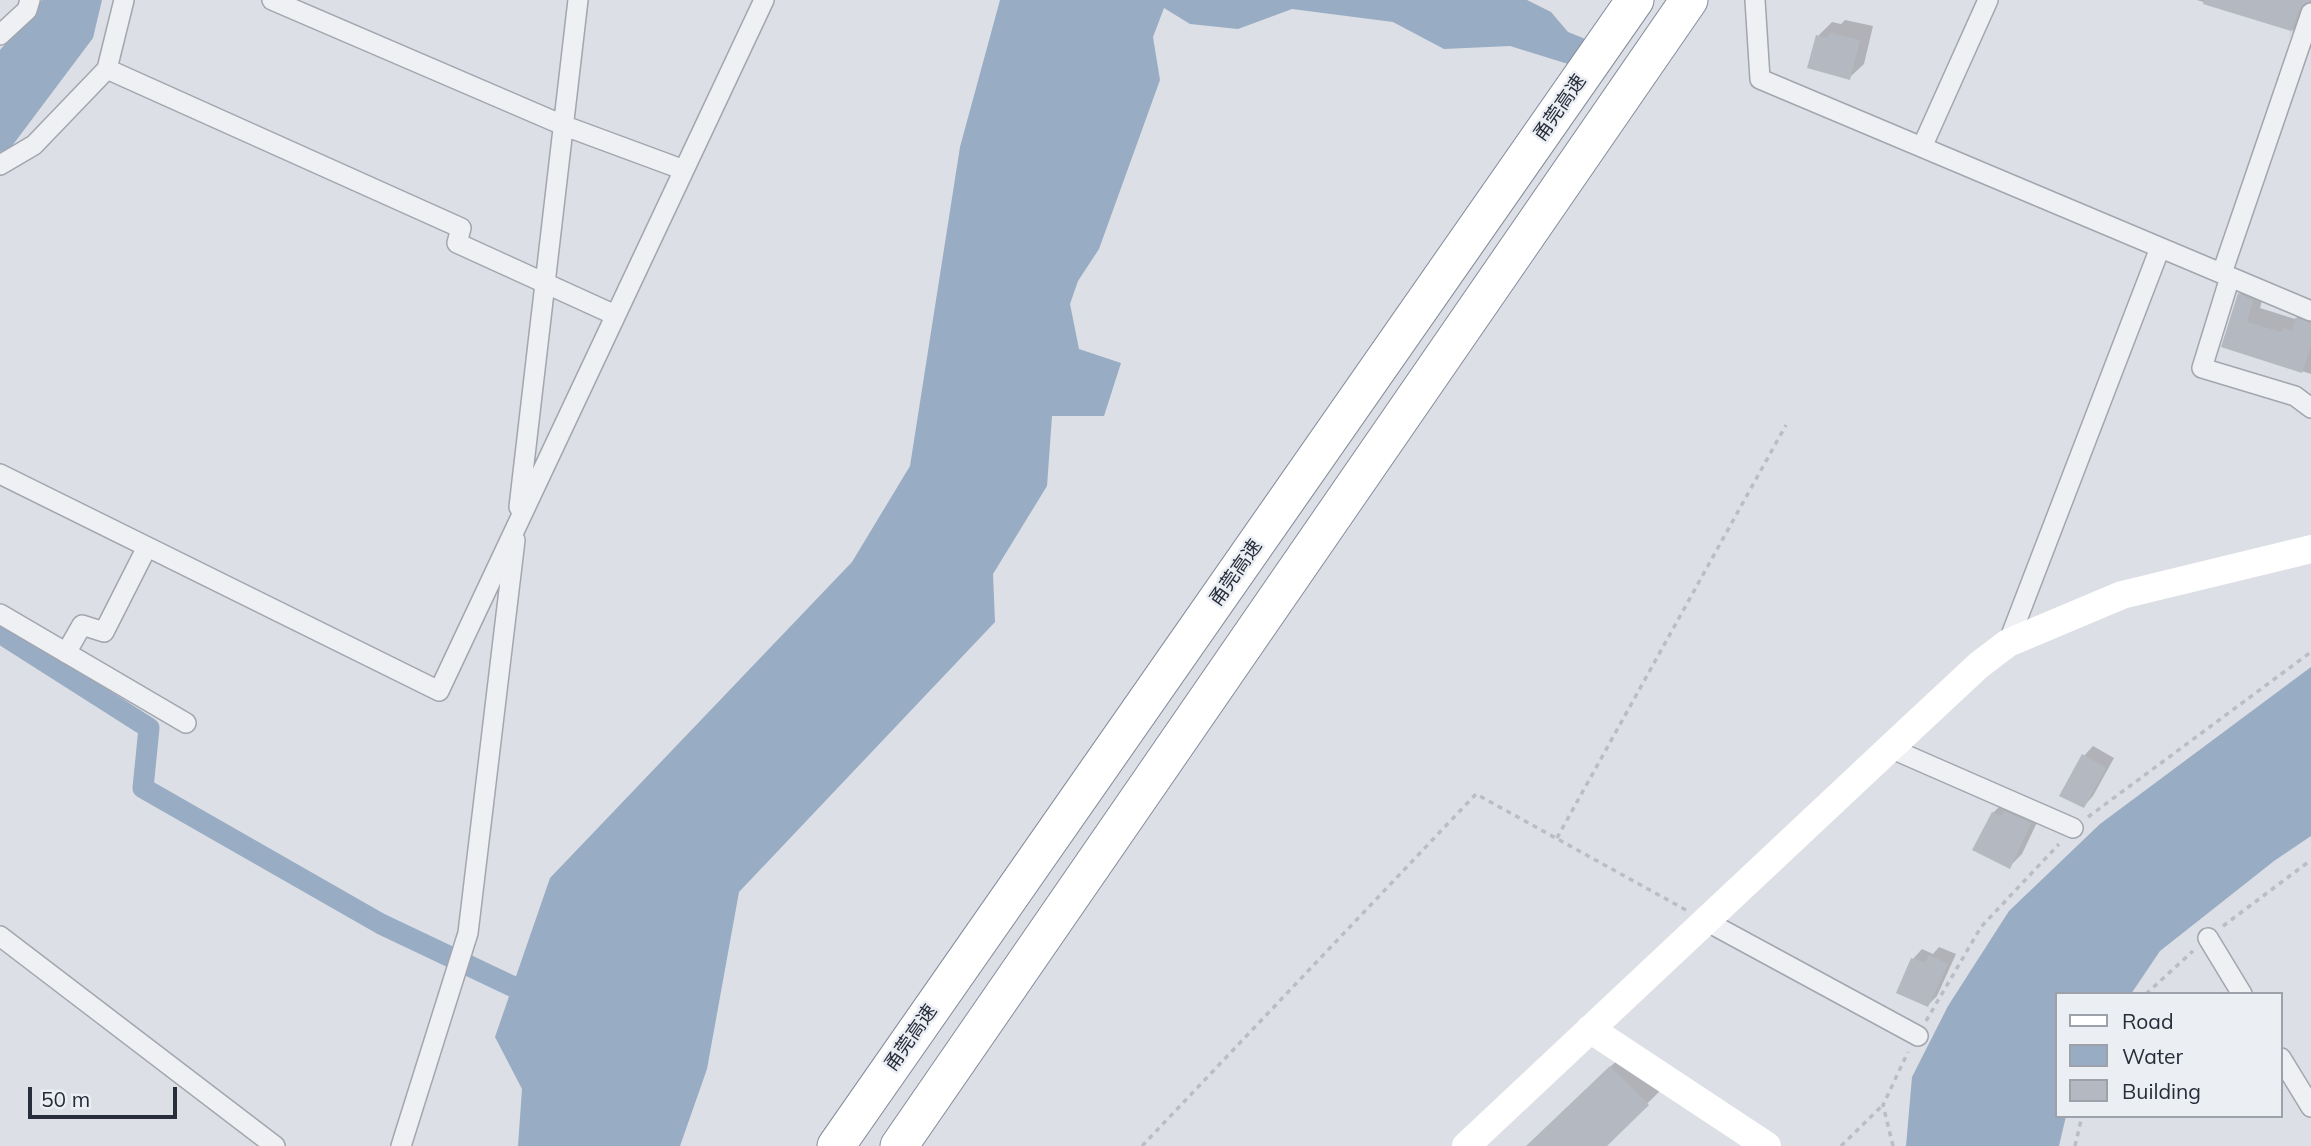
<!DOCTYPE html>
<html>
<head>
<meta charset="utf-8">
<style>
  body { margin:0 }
  #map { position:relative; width:2311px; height:1146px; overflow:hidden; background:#dcdfe5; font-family:Mulish,sans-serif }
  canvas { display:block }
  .legend { position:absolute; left:2055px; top:992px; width:228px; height:126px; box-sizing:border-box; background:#ebeef3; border:2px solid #9da1a9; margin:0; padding:9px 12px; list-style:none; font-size:21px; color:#272d3a }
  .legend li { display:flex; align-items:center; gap:14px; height:35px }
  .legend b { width:35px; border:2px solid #9da1a9 }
  .scale { position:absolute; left:28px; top:1087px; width:149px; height:32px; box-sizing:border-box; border:4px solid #272d3a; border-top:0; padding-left:9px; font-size:21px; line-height:24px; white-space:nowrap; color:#272d3a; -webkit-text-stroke:5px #ebeef3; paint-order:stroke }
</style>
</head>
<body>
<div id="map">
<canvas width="2311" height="1146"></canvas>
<ul class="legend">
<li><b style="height:9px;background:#fff"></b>Road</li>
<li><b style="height:19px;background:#98acc4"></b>Water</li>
<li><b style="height:19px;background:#b3b8c1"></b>Building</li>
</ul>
<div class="scale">50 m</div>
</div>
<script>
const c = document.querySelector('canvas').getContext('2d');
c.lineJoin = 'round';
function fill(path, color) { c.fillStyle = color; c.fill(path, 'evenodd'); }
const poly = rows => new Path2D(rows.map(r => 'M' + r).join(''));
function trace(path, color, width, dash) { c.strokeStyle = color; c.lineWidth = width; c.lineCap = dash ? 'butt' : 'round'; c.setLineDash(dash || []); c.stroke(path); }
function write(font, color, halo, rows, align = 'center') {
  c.font = font + ' Mulish,"Noto Sans SC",sans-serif'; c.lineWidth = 5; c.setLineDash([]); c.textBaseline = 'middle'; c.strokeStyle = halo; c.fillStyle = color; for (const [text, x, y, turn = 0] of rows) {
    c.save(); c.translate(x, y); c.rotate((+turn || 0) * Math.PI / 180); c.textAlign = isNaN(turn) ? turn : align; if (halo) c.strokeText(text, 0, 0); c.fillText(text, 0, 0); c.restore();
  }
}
fill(poly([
  [42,0,102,0,93,38,9,150,0,152,0,50],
  [1000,0,1527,0,1551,12,1568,32,1603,46,1581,68,1510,46,1444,49,1393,22,1292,9,1238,29,1190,24,1164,8,1153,37,1160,80,1099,249,1078,281,1070,304,1079,349,1121,363,1104,416,1052,416,1047,486,993,574,995,622,739,892,707,1069,680,1146,518,1146,522,1089,495,1037,550,878,852,562,910,466,960,147],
  [2311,667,2311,836,2274,861,2160,951,2131,994,2057,994,2057,1116,2066,1116,2059,1146,1906,1146,1912,1077,1948,1006,2009,911,2100,824]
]), '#98acc4');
fill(poly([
  [2197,0,2311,0,2311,5,2305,20,2292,33,2293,30],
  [1845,20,1873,26,1864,64,1849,78,1818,36,1832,22,1841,24],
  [2253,281,2266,286,2260,308,2295,319,2311,305,2311,374,2223,346,2239,294],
  [2093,746,2114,758,2093,796,2084,806,2084,756],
  [2006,800,2043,810,2022,854,2009,867,1993,813],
  [1939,947,1956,954,1937,996,1928,1005,1899,992,1913,959,1922,949,1933,954],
  [1628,1050,1664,1087,1604,1146,1527,1146]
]), '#0003');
trace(poly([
  [0,633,149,728,143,788,381,924,537,998]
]), '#98acc4', 21);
fill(poly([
  [2204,0,2311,0,2311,1,2300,8,2289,38,2291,31,2203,4],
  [1830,33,1860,40,1850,80,1807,68,1816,35,1827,38],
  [2238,293,2253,300,2247,322,2281,332,2283,328,2292,331,2295,318,2311,323,2311,345,2302,373,2221,347],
  [2082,754,2106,768,2084,808,2059,796],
  [2003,811,2031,823,2010,869,1972,850,1992,812,2001,816],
  [1929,955,1948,964,1928,1007,1896,993,1911,958,1925,963],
  [1610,1066,1649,1105,1607,1146,1526,1146]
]), '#b3b8c1');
const street = poly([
  [272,0,565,126,684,170],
  [1755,0,1760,79,2311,311],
  [0,35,27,10,30,0],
  [107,69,124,0],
  [1922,147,1988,0],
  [0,165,34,145,107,69,461,228,457,243,615,315],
  [2222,273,2311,13],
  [2230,277,2202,368,2295,396,2311,408],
  [0,474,439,691,764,0],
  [519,507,578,0],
  [0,614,186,723],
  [2008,643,2160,248],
  [66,653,82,625,104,632,147,547],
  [1890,748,2073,828],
  [1706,921,1918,1036],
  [0,936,275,1146],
  [2208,938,2242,994],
  [2281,1058,2311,1107],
  [401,1146,468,933,515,540]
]);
const highway = poly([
  [836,1146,1635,0],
  [899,1146,1689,0]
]);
trace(street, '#a2a6ae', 22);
trace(highway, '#848c9b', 39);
trace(poly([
  [2088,817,2311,652],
  [1557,838,1786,425],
  [2223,926,2311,860],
  [2146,994,2193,951],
  [1926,1021,1981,927,2059,844],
  [1142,1146,1476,794,1686,910],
  [1841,1146,1883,1105],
  [1893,1146,1883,1105,1908,1052],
  [2075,1146,2082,1116]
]), '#babdc4', 3.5, [5, 5]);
trace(street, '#eef0f4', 19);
trace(poly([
  [1590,1029,1767,1146],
  [1466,1146,1890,748,1979,665,2008,643,2122,595,2311,549]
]), '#fff', 28);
trace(highway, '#fff', 37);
write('19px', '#272d3a', '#ebeef3', [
  ["甬莞高速",1560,108,-55],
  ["甬莞高速",1236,573,-55],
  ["甬莞高速",911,1038,-55]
]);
</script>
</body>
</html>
